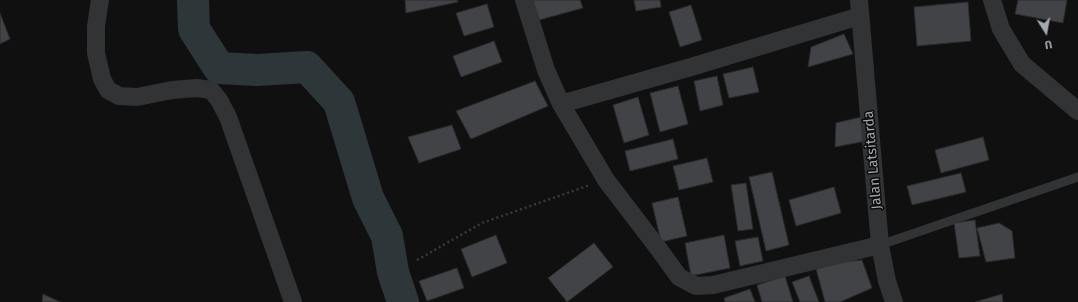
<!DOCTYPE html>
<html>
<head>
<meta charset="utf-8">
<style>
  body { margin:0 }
  #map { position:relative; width:1078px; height:302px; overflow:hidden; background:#101011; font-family:"Fira Sans",sans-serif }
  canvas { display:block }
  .north { position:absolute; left:1026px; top:12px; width:40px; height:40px; -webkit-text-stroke:3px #0b0b0c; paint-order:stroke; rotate:169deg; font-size:11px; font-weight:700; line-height:16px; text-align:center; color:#a3aab0 }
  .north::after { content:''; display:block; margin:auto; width:14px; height:18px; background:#a3aab0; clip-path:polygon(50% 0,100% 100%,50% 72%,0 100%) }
</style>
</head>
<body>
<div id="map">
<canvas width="1078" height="302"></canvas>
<div class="north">U</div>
</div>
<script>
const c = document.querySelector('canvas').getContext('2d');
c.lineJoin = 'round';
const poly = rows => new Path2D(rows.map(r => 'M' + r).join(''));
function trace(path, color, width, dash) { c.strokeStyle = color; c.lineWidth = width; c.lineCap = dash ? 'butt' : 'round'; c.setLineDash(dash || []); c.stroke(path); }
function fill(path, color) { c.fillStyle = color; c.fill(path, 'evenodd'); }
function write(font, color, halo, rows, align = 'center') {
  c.font = font + ' "Fira Sans",sans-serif'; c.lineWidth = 3; c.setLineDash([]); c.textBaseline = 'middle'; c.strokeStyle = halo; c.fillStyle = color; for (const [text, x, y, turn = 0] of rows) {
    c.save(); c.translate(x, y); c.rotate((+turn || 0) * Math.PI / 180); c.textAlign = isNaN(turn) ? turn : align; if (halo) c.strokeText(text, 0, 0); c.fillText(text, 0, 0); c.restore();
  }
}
trace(poly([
  [193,0,194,29,219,68,257,70,307,67,339,102,368,198,387,236,393,272,403,302]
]), '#2d373a', 32);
const building = poly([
  [405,0,457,0,458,2,406,13,405,0],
  [533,0,580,0,583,8,539,20,533,0],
  [634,0,660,0,661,7,636,11,634,0],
  [1018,0,1067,0,1063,23,1015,14,1018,0],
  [968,2,971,41,917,46,914,7,968,2],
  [487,4,494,27,464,36,456,13,487,4],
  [691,5,702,40,680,47,669,12,691,5],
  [0,13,10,39,0,44,0,13],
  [844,34,853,54,808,67,811,47,844,34],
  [494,41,502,62,461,77,453,56,494,41],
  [753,67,759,92,729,98,723,74,753,67],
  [717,76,723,105,700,111,694,81,717,76],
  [535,81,548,106,471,139,456,111,535,81],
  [678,86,688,124,660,132,650,93,678,86],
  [638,97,649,135,624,143,613,105,638,97],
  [861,117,866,141,835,147,836,123,861,117],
  [452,125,461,149,419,163,408,137,452,125],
  [983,137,989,160,941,173,935,150,983,137],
  [673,139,678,159,630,171,625,151,673,139],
  [707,158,713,182,679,190,673,166,707,158],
  [772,172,789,245,766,251,749,177,772,172],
  [961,173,966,192,912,205,907,186,961,173],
  [746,183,753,229,738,231,731,185,746,183],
  [834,187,841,213,796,226,789,200,834,187],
  [678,197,687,236,661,242,652,203,678,197],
  [975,220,980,256,959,258,954,223,975,220],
  [999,223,1012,231,1015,258,986,262,977,228,999,223],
  [496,235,507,263,472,277,461,249,496,235],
  [724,235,730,268,691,276,685,243,724,235],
  [758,237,763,261,740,266,735,241,758,237],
  [594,243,613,267,567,302,548,278,594,243],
  [862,260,872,288,840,302,825,302,815,265,862,260],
  [457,268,464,288,427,301,419,281,457,268],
  [785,276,793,302,762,302,757,285,785,276],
  [809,276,819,302,800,302,792,282,809,276],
  [750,289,755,302,725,302,724,298,750,289],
  [43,294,60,302,42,302,43,294],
  [1002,294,1003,302,975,302,1002,294]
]);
fill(building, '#424346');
trace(building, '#2a2b2d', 1);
trace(poly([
  [417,260,482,223,590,185]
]), '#373a3c', 2.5, [2, 3]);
trace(poly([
  [880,245,1078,177]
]), '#313335', 9);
trace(poly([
  [100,0,96,26,96,53,102,79,108,90,119,96,137,97,172,90,197,88,211,90,219,100,228,117,293,302],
  [524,0,546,70,561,104,606,180,658,248,679,277,696,286,713,285,880,245],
  [859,0,880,245,887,281,894,302],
  [992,0,1001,29,1022,64,1078,111],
  [561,104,691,67,860,16]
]), '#313335', 18);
write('14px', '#a3aab0', '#0b0b0c', [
  ["Jalan Latsitarda",873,160,-95]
]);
</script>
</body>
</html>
